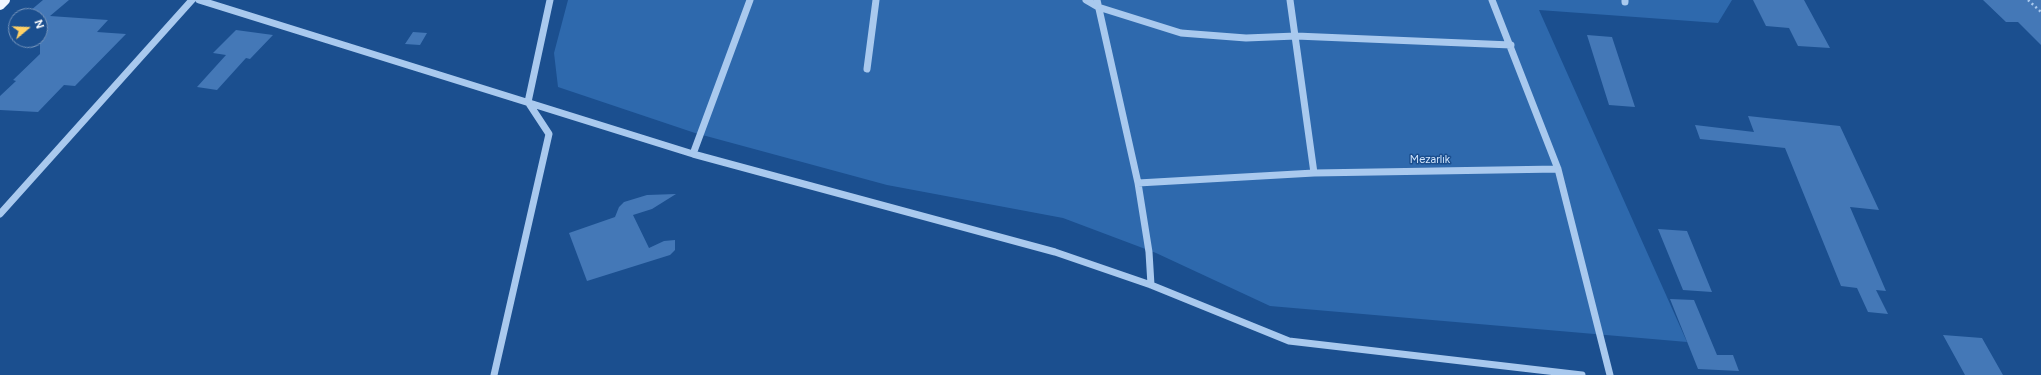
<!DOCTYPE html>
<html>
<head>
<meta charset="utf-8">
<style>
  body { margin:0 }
  #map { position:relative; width:2041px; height:375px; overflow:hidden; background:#1b4f8f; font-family:Figtree,sans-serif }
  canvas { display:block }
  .north { position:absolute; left:8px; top:8px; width:40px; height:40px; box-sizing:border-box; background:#1b4f8f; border:1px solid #7695bc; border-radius:50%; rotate:71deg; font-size:11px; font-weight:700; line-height:16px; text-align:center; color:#fff }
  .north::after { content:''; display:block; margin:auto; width:14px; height:18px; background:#ffd166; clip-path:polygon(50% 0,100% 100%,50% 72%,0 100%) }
</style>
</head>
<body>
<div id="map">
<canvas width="2041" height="375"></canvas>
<div class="north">N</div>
</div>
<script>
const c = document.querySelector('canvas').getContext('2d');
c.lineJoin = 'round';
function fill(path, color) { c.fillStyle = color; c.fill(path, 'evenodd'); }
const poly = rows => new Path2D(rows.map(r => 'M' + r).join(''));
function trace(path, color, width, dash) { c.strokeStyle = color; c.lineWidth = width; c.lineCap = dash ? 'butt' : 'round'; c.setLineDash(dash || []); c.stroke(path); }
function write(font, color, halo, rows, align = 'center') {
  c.font = font + ' Figtree,sans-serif'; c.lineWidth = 3; c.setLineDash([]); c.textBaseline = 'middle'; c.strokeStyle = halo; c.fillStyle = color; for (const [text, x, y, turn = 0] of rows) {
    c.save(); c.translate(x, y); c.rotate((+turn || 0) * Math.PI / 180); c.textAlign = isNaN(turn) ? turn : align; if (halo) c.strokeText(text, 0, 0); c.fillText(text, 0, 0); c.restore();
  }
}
fill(poly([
  [568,0,1732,0,1718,23,1539,10,1687,342,1270,306,1156,253,1063,218,887,185,695,133,558,87,554,53]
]), '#2e69ad');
fill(poly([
  [43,0,69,0,50,16,108,20,97,32,126,34,75,86,64,85,38,112,0,110,0,96,16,81,13,80,40,54,40,16,24,16],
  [1753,0,1804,0,1830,48,1798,46,1789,28,1766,26],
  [1983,0,2041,0,2041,45,2018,22,2006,22],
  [236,30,273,35,250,59,246,58,217,90,197,87,226,55,213,53],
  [413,32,427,33,420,45,405,44],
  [1587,35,1612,37,1635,107,1609,105],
  [1748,116,1840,126,1879,210,1850,207,1886,291,1876,290,1888,314,1868,312,1857,288,1841,286,1785,148,1700,139,1695,125,1754,132],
  [676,194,652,209,633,215,649,248,664,241,675,240,675,250,670,255,587,281,569,233,615,217,619,207,624,202,647,195],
  [1658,229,1687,231,1712,292,1683,290],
  [1670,299,1694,300,1717,355,1733,355,1739,371,1698,369],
  [1943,335,1982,338,2003,375,1965,375]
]), '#4478b7');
trace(poly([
  [2028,0,2041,12]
]), '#a9c9ee', 2.5, [2, 3]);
trace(poly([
  [199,0,693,154,1055,252,1151,285,1289,341,1582,375],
  [1086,0,1098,7,1181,33,1246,38,1296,36,1511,45],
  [1097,0,1138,183,1149,252,1151,285],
  [1290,0,1314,173],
  [1492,0,1558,169,1610,375],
  [1625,0,1625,2],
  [867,69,876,0],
  [693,154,750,0],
  [1138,183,1314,173,1558,169],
  [0,214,192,0],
  [494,375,549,134,528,102,550,0]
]), '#a9c9ee', 7);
trace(poly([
  [0,5,5,0]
]), '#f0f6ff', 10);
write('11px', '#cfe3fa', '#1b4f8f', [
  ["Mezarlık",1430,160]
]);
</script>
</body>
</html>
